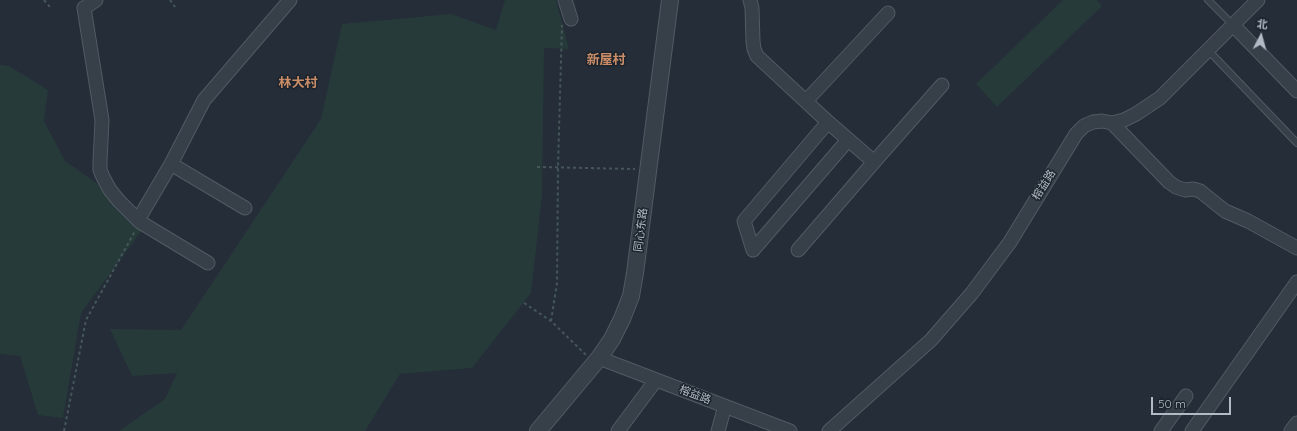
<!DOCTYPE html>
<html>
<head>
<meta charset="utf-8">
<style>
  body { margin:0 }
  #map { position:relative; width:1297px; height:431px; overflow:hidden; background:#242d38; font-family:Quicksand,"Noto Sans SC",sans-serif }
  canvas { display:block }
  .north { position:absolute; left:1241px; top:16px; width:40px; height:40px; -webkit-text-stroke:3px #1c242d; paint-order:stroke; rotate:6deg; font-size:11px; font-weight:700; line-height:16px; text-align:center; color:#b2bac5 }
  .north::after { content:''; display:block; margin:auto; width:14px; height:18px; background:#b2bac5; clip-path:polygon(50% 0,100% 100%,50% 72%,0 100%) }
  .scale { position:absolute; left:1151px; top:397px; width:80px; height:18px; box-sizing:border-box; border:2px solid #b2bac5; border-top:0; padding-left:5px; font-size:12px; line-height:14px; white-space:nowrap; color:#b2bac5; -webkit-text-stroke:3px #1c242d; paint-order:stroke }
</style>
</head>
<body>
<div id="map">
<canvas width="1297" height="431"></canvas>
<div class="north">北</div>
<div class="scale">50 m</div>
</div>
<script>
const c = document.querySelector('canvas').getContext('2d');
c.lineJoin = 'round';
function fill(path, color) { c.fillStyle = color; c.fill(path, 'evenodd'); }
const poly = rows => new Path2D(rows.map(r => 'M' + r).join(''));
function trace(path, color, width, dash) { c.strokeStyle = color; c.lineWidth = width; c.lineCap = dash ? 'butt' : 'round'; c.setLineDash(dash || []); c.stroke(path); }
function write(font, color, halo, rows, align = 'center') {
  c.font = font + ' Quicksand,"Noto Sans SC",sans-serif'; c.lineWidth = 3; c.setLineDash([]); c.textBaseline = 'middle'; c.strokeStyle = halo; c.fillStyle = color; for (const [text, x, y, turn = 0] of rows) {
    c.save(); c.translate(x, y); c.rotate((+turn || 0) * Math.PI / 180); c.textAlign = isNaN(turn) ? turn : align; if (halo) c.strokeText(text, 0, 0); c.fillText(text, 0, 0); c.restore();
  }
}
fill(poly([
  [505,0,556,0,569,49,544,48,542,196,531,293,472,368,400,374,365,431,119,431,165,399,177,373,132,376,110,329,181,330,321,119,342,24,451,14,496,30],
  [1063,0,1097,0,1102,6,997,107,976,84],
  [0,65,9,66,48,90,44,121,65,161,138,212,148,222,81,313,63,418,38,415,20,356,0,354]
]), '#273a3a');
const service = poly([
  [1208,0,1233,25],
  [1208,50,1297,143]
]);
const minor = poly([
  [96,0,84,8,102,120,100,162,100,170,103,177,110,190,119,201,140,222,208,263],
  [565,0,571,19],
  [750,0,752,8,753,41,754,49,757,56,828,122,874,162,798,250],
  [1233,25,1297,91],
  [806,101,888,13],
  [828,122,744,221,753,250,848,140],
  [1112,123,1124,120,1136,114,1160,98,1258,0],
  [874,162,942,85],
  [171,164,245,208],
  [138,220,171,164,204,100,290,0],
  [599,358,790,431],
  [618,431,656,380],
  [718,431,725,406],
  [829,431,931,340,972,293,1010,242,1076,134,1084,126,1093,122,1102,121,1112,123,1169,182,1176,187,1185,190,1193,189,1200,191,1225,211,1248,221,1297,248],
  [1161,431,1186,396],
  [1192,431,1297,282],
  [1291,431,1297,423]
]);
const tertiary = poly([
  [538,431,599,358,612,339,622,319,631,296,635,273,670,0]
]);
trace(service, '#525a63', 8);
trace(minor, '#525a63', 15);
trace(tertiary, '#525a63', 18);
trace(poly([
  [44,0,50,7],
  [170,0,175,7],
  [537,167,635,169],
  [524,303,551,321,586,355],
  [551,321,557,283,558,167,562,25],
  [64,431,86,320,135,231]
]), '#455759', 2, [3, 3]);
trace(service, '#373f49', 6);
trace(minor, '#373f49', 13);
trace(tertiary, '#373f49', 16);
write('11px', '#b2bac5', '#1c242d', [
  ["榕益路",1044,185,-58],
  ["同心东路",641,230,-83],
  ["榕益路",695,395,21]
]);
write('bold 13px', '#ca8d68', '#1c242d', [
  ["新屋村",606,60],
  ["林大村",298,83]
]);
</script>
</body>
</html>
